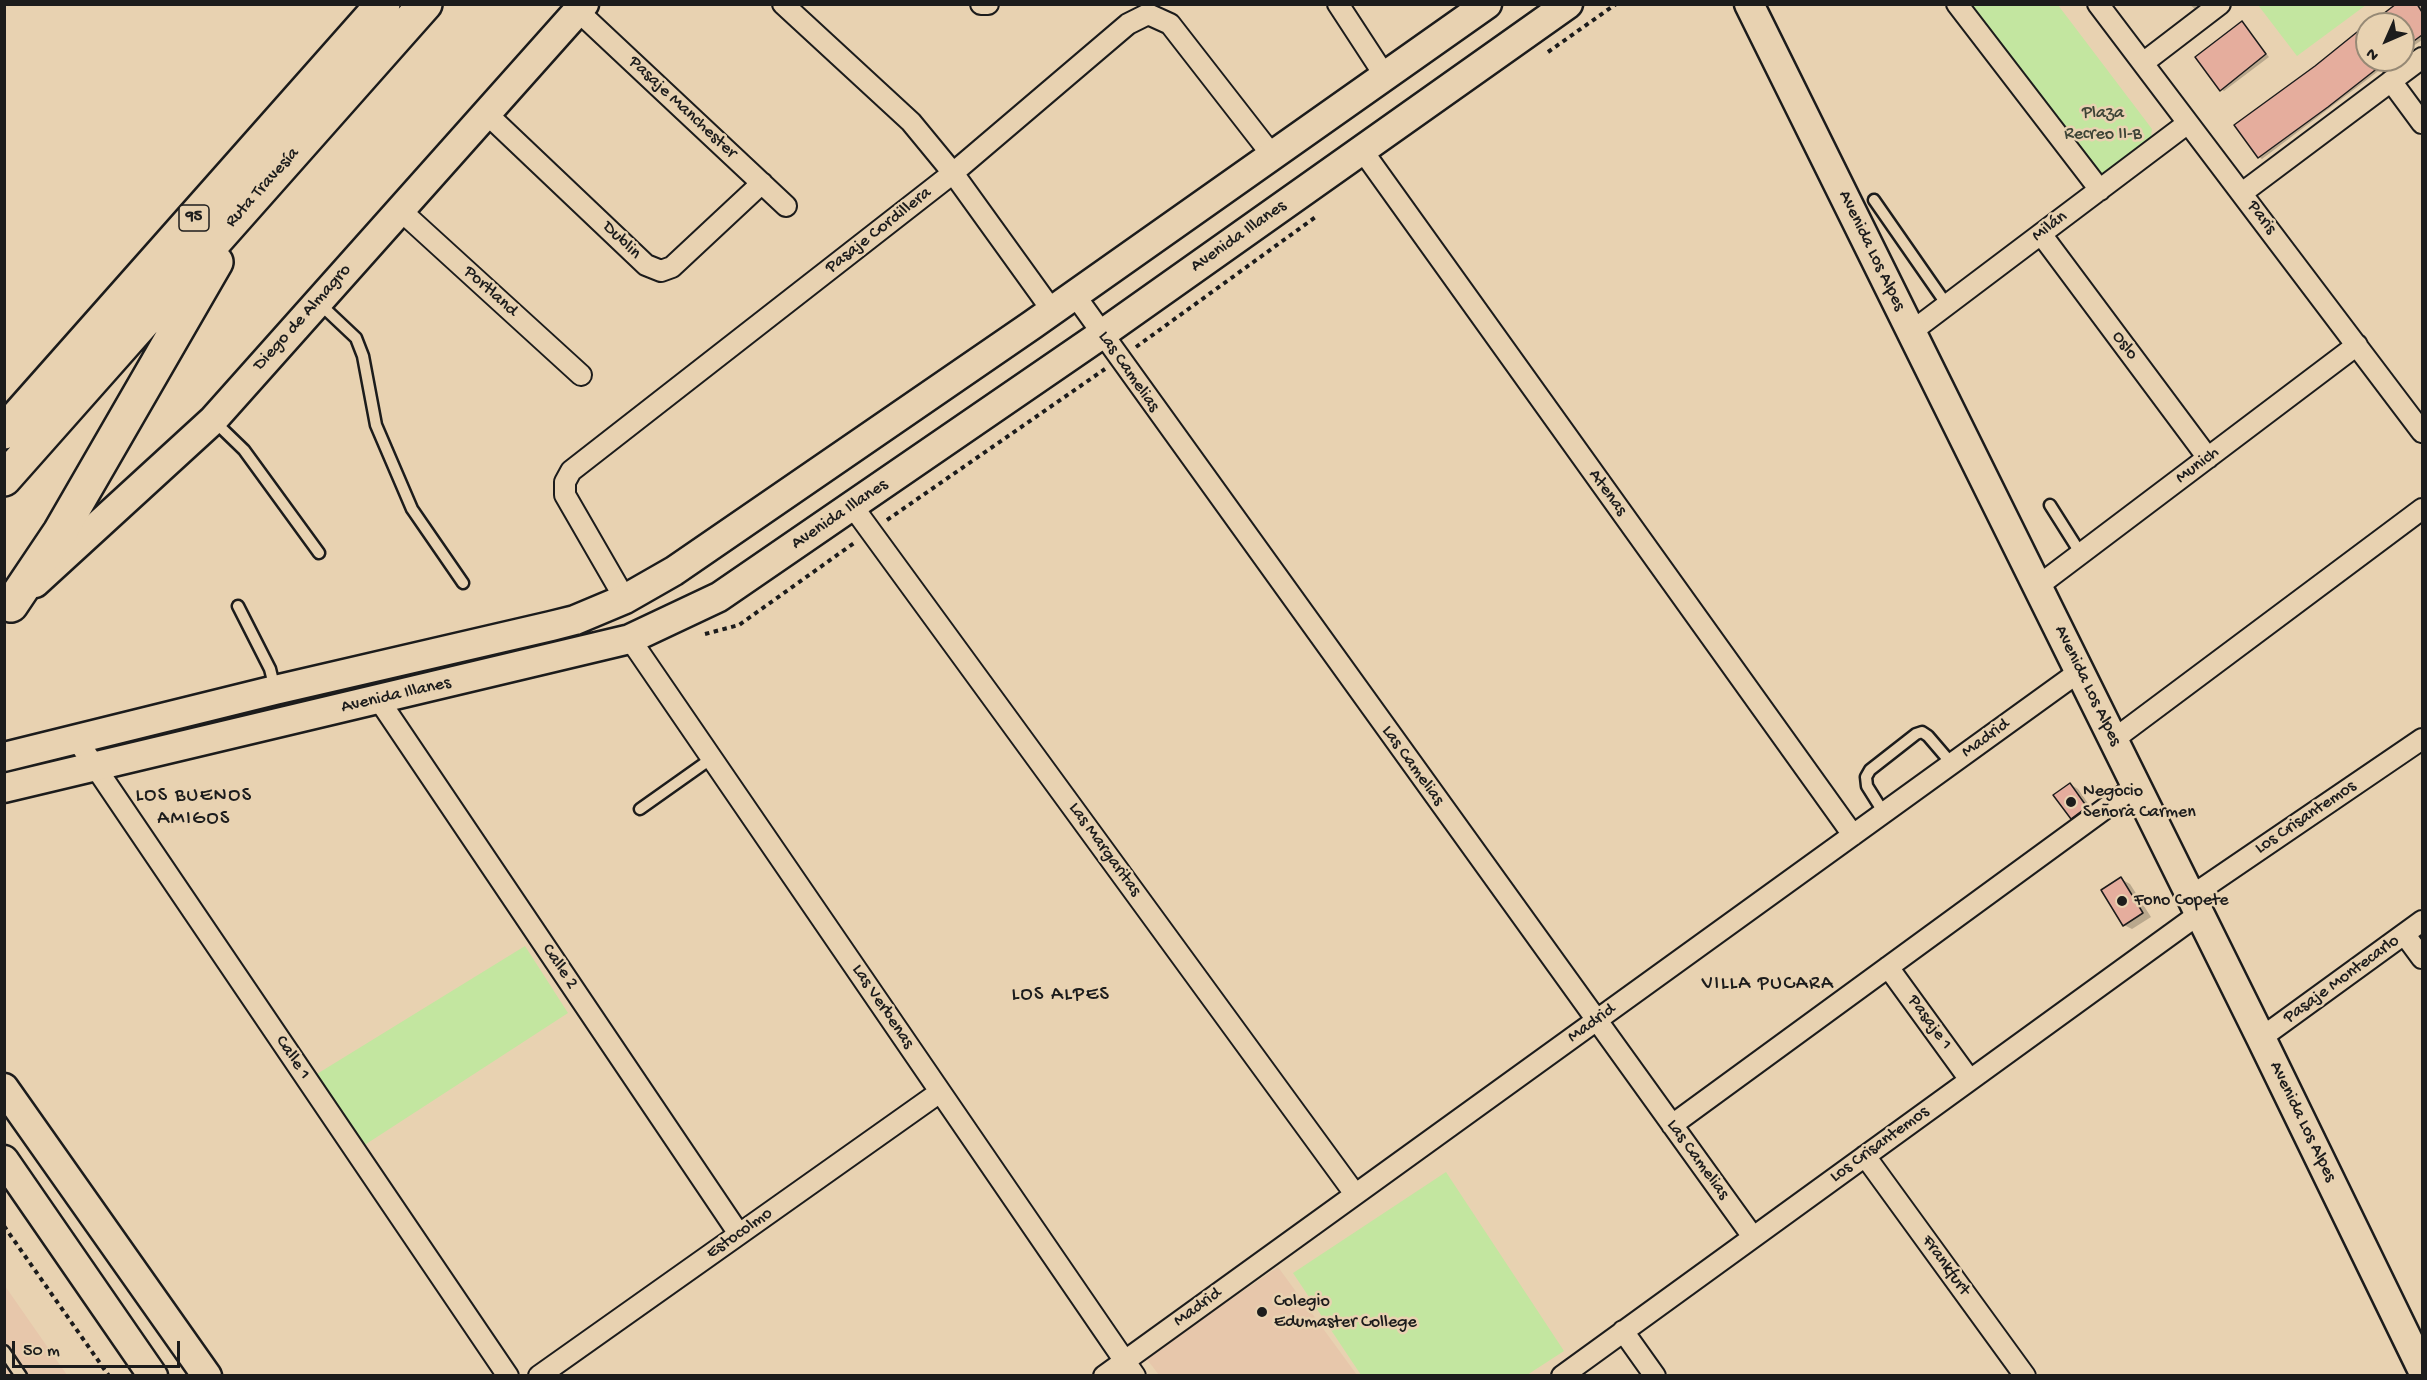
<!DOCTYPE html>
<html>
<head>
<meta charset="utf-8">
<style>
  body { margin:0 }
  #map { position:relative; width:2427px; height:1380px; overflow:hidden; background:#e8d2b1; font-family:"Gochi Hand",sans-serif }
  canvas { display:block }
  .frame { position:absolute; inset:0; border:6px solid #1c1c1c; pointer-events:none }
  .north { position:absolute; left:2355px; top:12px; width:60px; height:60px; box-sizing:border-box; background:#e8d2b1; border:2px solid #968975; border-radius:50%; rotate:225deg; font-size:16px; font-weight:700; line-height:24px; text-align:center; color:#1c1c1c }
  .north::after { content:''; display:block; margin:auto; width:21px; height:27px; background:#1c1c1c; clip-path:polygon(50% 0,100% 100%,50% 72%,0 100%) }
  .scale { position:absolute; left:12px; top:1341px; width:168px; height:27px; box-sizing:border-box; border:3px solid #1c1c1c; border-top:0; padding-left:8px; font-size:18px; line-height:21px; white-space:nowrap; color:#1c1c1c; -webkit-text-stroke:4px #e8d2b1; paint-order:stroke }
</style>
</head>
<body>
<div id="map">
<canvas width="2427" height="1380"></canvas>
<div class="frame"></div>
<div class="north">N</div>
<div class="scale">50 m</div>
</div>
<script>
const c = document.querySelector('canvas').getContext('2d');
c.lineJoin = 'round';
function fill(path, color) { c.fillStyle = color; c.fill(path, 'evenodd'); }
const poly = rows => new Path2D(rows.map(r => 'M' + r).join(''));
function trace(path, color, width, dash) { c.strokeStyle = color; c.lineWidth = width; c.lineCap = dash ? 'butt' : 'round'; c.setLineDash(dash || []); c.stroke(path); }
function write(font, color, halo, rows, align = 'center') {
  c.font = font + ' "Gochi Hand",sans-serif'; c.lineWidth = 5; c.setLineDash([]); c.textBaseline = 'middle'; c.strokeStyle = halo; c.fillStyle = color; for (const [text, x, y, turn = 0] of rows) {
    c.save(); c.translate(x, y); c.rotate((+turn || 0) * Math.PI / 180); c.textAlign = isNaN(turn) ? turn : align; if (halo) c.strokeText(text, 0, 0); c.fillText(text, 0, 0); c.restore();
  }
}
fill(poly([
  [1278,1267,1357,1375,1159,1375,1146,1358],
  [5,1286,67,1375,5,1375]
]), '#e7c7ab');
fill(poly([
  [1971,5,2058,5,2152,129,2150,144,2106,177,2095,175],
  [2258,5,2366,5,2297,56],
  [525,946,568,1013,360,1148,312,1077],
  [1446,1172,1564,1351,1527,1375,1361,1375,1293,1273]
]), '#c3e6a0');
fill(poly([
  [2189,4,2201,4,2195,9],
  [2398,4,2422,4,2422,40,2403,53,2403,24,2369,24],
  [2242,23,2269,57,2224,91,2221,89],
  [2367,26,2367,60,2393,60,2262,159,2259,157,2316,67],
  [2070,784,2078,789,2094,812,2080,822,2072,818],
  [2121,879,2130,884,2151,917,2132,929,2124,925]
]), '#0003');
const building = poly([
  [2396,4,2417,4,2422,12,2422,35,2403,49,2403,24,2370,24,2396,4],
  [2242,21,2266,54,2220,91,2195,57,2242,21],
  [2367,24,2367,60,2388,60,2328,107,2258,158,2234,125,2315,66,2367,24],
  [2070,783,2087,807,2071,819,2053,795,2070,783],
  [2121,877,2143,913,2123,926,2101,890,2121,877]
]);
fill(building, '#e5ad9d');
trace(building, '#1c1c1c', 1.5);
const lane = poly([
  [1874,200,1947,305],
  [320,304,356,338,363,356,376,425,412,509,463,583],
  [213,420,244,450,319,553],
  [2050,505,2081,554],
  [238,606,270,669,275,689],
  [640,809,712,758],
  [1884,813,1867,786,1866,777,1870,770,1916,734,1922,732,1928,736,1952,764],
  [4,1351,21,1376]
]);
const street = poly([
  [783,4,911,122,953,173,1051,309],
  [981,4,988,4],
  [1338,4,1385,76],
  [1957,4,2100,190],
  [2098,4,2422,432],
  [578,11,786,206],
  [2143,63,2220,4],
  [2391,81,2422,123],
  [487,114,646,265,661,271,672,267,762,183],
  [1362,150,1853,835],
  [2242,193,2422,58],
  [399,209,581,375],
  [2041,234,2208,458],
  [1074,294,1753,1237],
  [1911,332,2188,123],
  [853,507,1355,1194],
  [2038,586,2357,345],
  [625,599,565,495,565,482,571,471,953,173,1128,24,1148,14,1170,24,1272,155],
  [630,639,1135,1376],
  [379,700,739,1234],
  [77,740,508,1376],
  [2113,740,2422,509],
  [2190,897,2422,739],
  [2405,935,2422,958],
  [1888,967,1970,1080],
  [2261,1038,2422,921],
  [1672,1125,2136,786],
  [1865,1156,2025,1376],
  [1623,1331,1655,1376],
  [539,1376,940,1092],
  [1104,1376,2080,671],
  [1562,1376,2199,914]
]);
const secondary = poly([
  [1749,4,2261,1038,2422,1369],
  [35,583,213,420,584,4],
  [4,757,275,690,551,626,575,620,625,599,674,571,1032,325,1487,4],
  [4,788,630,639,719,597,1102,334,1568,4],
  [4,1088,207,1376],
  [4,1160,153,1376]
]);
const highway = poly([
  [4,432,383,4],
  [4,479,425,4],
  [11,605,60,532,216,262]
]);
trace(lane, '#1c1c1c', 15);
trace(street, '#1c1c1c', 24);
trace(secondary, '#1c1c1c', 33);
trace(highway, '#1c1c1c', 38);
trace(poly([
  [1548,52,1616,4],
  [1136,347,1317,216],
  [887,520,1105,369],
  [705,634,739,625,854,543],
  [4,1226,109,1376]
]), '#1c1c1c', 4, [4.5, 4.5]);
trace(lane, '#e8d2b1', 10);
trace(street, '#e8d2b1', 20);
trace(secondary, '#e8d2b1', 28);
trace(highway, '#e8d2b1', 33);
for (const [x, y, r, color] of [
  [2071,802,6,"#1c1c1c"],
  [2122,901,6,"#1c1c1c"],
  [1262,1312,6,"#1c1c1c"]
]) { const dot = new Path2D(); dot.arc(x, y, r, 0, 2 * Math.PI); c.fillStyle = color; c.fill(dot); trace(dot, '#e8d2b1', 2); }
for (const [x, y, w] of [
  [194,218,30]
]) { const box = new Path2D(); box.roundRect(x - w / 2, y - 13, w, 26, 4.5); c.fillStyle = '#e8d2b1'; c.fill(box); trace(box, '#1c1c1c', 1.5); }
write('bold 16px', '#1c1c1c', null, [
  ["95",194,218]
]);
write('18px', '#1c1c1c', '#e8d2b1', [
  ["Pasaje Manchester",682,108,43],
  ["Ruta Travesía",263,188,-48],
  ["Paris",2261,218,53],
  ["Milán",2050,227,-37],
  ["Pasaje Cordillera",879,231,-38],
  ["Avenida Illanes",1239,237,-35],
  ["Dublin",621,241,44],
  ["Avenida Los Alpes",1871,251,64],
  ["Portland",490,292,42],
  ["Diego de Almagro",303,318,-48],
  ["Oslo",2124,346,53],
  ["Las Camelias",1128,372,55],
  ["Munich",2198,466,-37],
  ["Atenas",1607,493,54],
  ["Avenida Illanes",840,515,-34],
  ["Avenida Los Alpes",2087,686,64],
  ["Avenida Illanes",396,696,-13],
  ["Madrid",1986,739,-36],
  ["Las Camelias",1412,766,54],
  ["Los Crisantemos",2306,818,-34],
  ["Las Margaritas",1104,850,54],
  ["Calle 2",559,967,56],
  ["Pasaje Montecarlo",2342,980,-36],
  ["Las Verbenas",882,1007,56],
  ["Pasaje 1",1929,1023,54],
  ["Madrid",1592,1024,-36],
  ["Calle 1",292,1058,56],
  ["Avenida Los Alpes",2302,1122,64],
  ["Los Crisantemos",1880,1145,-36],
  ["Las Camelias",1697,1160,54],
  ["Estocolmo",740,1234,-35],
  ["Frankfurt",1945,1266,54],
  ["Madrid",1198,1308,-36]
]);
write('18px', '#3d4436', '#e8d2b1', [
  ["Plaza",2103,114],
  ["Recreo II-B",2103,135]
]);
write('18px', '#1c1c1c', '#e8d2b1', [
  ["Negocio",2083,792],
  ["Señora Carmen",2083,813],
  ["Fono Copete",2134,901],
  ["Colegio",1274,1302],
  ["Edumaster College",1274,1323]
], 'left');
c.letterSpacing = '1.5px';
write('20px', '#1c1c1c', '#e8d2b1', [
  ["LOS BUENOS",194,797],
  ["AMIGOS",194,820],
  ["VILLA PUCARA",1768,985],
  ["LOS ALPES",1061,996]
]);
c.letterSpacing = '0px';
</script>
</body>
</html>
